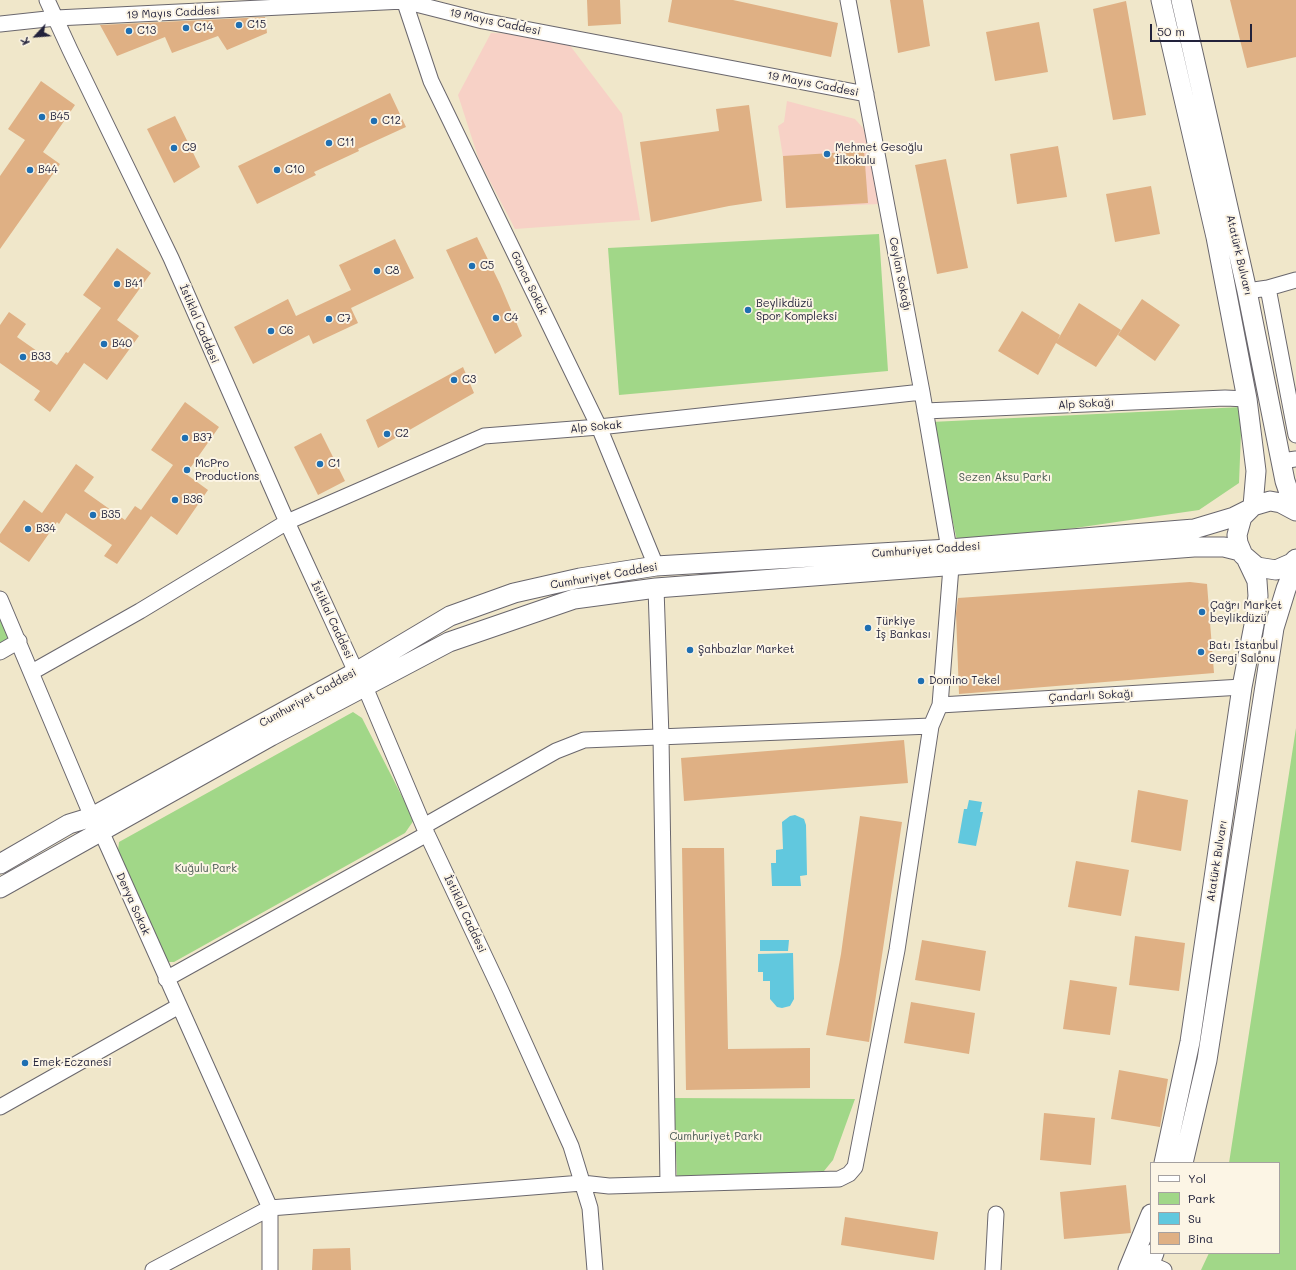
<!DOCTYPE html>
<html>
<head>
<meta charset="utf-8">
<style>
  body { margin:0 }
  #map { position:relative; width:1296px; height:1270px; overflow:hidden; background:#f0e7ca; font-family:Mali,sans-serif }
  canvas { display:block }
  .legend { position:absolute; left:1150px; top:1162px; width:130px; height:92px; box-sizing:border-box; background:#fcf5e5; border:1px solid #a5a1a1; margin:0; padding:5px 7px; list-style:none; font-size:12px; color:#22223b }
  .legend li { display:flex; align-items:center; gap:8px; height:20px }
  .legend b { width:20px; border:1px solid #a5a1a1 }
  .north { position:absolute; left:16px; top:16px; width:40px; height:40px; -webkit-text-stroke:3px #fcf5e5; paint-order:stroke; rotate:244deg; font-size:11px; font-weight:700; line-height:16px; text-align:center; color:#22223b }
  .north::after { content:''; display:block; margin:auto; width:14px; height:18px; background:#22223b; clip-path:polygon(50% 0,100% 100%,50% 72%,0 100%) }
  .scale { position:absolute; left:1150px; top:24px; width:102px; height:18px; box-sizing:border-box; border:2px solid #22223b; border-top:0; padding-left:5px; font-size:12px; line-height:14px; white-space:nowrap; color:#22223b; -webkit-text-stroke:3px #fcf5e5; paint-order:stroke }
</style>
</head>
<body>
<div id="map">
<canvas width="1296" height="1270"></canvas>
<ul class="legend">
<li><b style="height:5px;background:#fff"></b>Yol</li>
<li><b style="height:11px;background:#a1d788"></b>Park</li>
<li><b style="height:11px;background:#61c8de"></b>Su</li>
<li><b style="height:11px;background:#dfb084"></b>Bina</li>
</ul>
<div class="north">K</div>
<div class="scale">50 m</div>
</div>
<script>
const c = document.querySelector('canvas').getContext('2d');
c.lineJoin = 'round';
function fill(path, color) { c.fillStyle = color; c.fill(path, 'evenodd'); }
const poly = rows => new Path2D(rows.map(r => 'M' + r).join(''));
function trace(path, color, width, dash) { c.strokeStyle = color; c.lineWidth = width; c.lineCap = dash ? 'butt' : 'round'; c.setLineDash(dash || []); c.stroke(path); }
function write(font, color, halo, rows, align = 'center') {
  c.font = font + ' Mali,sans-serif'; c.lineWidth = 4; c.setLineDash([]); c.textBaseline = 'middle'; c.strokeStyle = halo; c.fillStyle = color; for (const [text, x, y, turn = 0] of rows) {
    c.save(); c.translate(x, y); c.rotate((+turn || 0) * Math.PI / 180); c.textAlign = isNaN(turn) ? turn : align; if (halo) c.strokeText(text, 0, 0); c.fillText(text, 0, 0); c.restore();
  }
}
fill(poly([
  [491,33,562,35,622,114,640,220,515,229,479,160,458,95],
  [787,101,855,119,863,128,872,151,879,204,786,208,783,157,778,126,784,122]
]), '#f7d1c6');
fill(poly([
  [879,234,888,371,619,395,608,248],
  [1242,407,1239,483,1199,510,958,545,931,422],
  [0,605,15,636,0,644],
  [353,712,362,718,414,820,405,833,174,962,167,962,118,851,119,842],
  [1296,728,1296,1270,1201,1270,1209,1253,1279,1253,1279,1163,1229,1163],
  [674,1098,855,1099,833,1160,824,1171,677,1178]
]), '#a1d788');
fill(poly([
  [969,800,982,802,980,812,983,812,976,846,958,843,964,809,967,809],
  [795,815,804,819,806,825,807,875,800,876,801,886,772,886,771,863,776,863,776,850,783,849,782,822,790,816],
  [760,940,789,940,788,951,760,951],
  [793,953,794,999,790,1006,782,1008,777,1007,770,999,770,981,763,981,763,972,758,972,758,954]
]), '#61c8de');
fill(poly([
  [587,0,620,0,621,24,588,26],
  [672,0,733,0,838,23,831,57,668,22],
  [890,0,923,0,930,46,898,53],
  [1230,0,1296,0,1296,57,1247,68],
  [1126,1,1146,115,1113,120,1093,9],
  [265,17,267,33,227,50,218,36,172,53,165,37,117,56,100,25],
  [1039,22,1048,72,995,81,986,32],
  [41,81,75,105,43,152,60,164,0,249,0,176,25,140,8,129],
  [390,93,406,127,358,149,359,151,314,172,316,175,257,204,238,166],
  [749,105,762,201,729,206,651,222,640,142,719,131,716,109],
  [175,116,200,167,174,183,147,129],
  [1058,146,1067,197,1017,204,1010,154],
  [864,151,868,203,786,208,783,156],
  [946,159,968,268,937,274,915,165],
  [1151,186,1160,234,1115,242,1106,194],
  [477,237,500,284,522,336,495,354,446,250],
  [395,239,414,278,351,308,358,323,313,344,309,335,253,364,234,327,288,299,296,316,351,290,339,265],
  [117,248,151,273,117,320,139,336,107,380,84,363,50,412,34,400,40,391,0,363,0,325,9,312,26,324,17,337,57,365,66,352,68,353,101,308,83,295],
  [1142,299,1180,325,1155,361,1118,335],
  [1079,303,1121,330,1096,367,1056,343,1038,375,998,351,1022,311,1060,335,1057,341],
  [463,367,474,393,378,448,366,420],
  [185,402,219,427,186,474,208,490,177,535,151,516,117,564,104,556,112,545,66,513,59,524,57,522,29,562,0,542,0,534,24,500,42,513,76,464,94,477,84,491,125,520,135,506,141,510,173,465,151,450],
  [321,433,345,481,318,495,294,447],
  [1190,582,1207,584,1214,673,959,694,956,613,958,598],
  [904,740,908,783,684,801,681,758],
  [1138,790,1188,800,1181,851,1131,842],
  [860,816,902,822,869,1042,826,1035,841,954],
  [682,848,724,848,728,1049,810,1048,810,1088,686,1090],
  [1076,861,1129,870,1121,916,1068,907],
  [1135,936,1185,943,1179,991,1129,985],
  [922,940,986,951,980,991,915,980],
  [1070,980,1117,987,1110,1035,1063,1029],
  [911,1002,975,1013,969,1054,904,1043],
  [1119,1070,1168,1079,1160,1127,1111,1119],
  [1044,1113,1095,1118,1091,1165,1040,1160],
  [1126,1185,1131,1233,1064,1239,1060,1192],
  [845,1217,938,1232,934,1260,841,1245],
  [350,1248,351,1270,312,1270,313,1249]
]), '#dfb084');
const minor = poly([
  [47,0,70,50,171,258,287,522,356,672,365,687,427,834,501,991,571,1146,590,1208,595,1270],
  [404,0,431,81,599,427,656,566],
  [848,0,922,392,949,549],
  [0,24,56,18,404,1,483,21,866,94],
  [1268,288,1296,435],
  [1247,291,1268,288,1296,280],
  [925,411,1225,398,1247,399],
  [1281,461,1296,459],
  [656,588,661,737,668,1183],
  [0,599,92,817,101,831,270,1208,270,1270],
  [0,652,19,641],
  [32,672,140,611,287,522,484,436,599,427,922,392],
  [940,705,1242,687],
  [424,826,556,751,584,740,931,726],
  [166,979,427,834],
  [0,1107,179,1006],
  [1150,1264,1164,1270],
  [153,1270,270,1208,582,1183,609,1186,839,1179,849,1174,855,1167,897,950,931,726,940,705,951,567],
  [993,1270,996,1214]
]);
const major = poly([
  [1161,0,1216,237,1247,399,1256,471,1253,506],
  [1181,0,1247,291,1285,481,1295,510],
  [1296,511,1281,503,1270,501,1253,506,1242,517,1237,535,1238,543,1243,555,1257,567,1276,570,1292,563,1296,559],
  [0,864,69,824,92,817,356,672,450,616,514,593,580,578,656,566,949,549,1194,529,1234,517,1248,510],
  [0,888,271,736,449,642,574,599,656,588,1194,547,1224,547,1240,551],
  [1164,1163,1190,1042,1242,687,1254,625,1258,596,1257,581,1247,560],
  [1183,1163,1207,1060,1274,628,1286,589,1296,564],
  [1128,1270,1151,1214],
  [1147,1270,1154,1253]
]);
trace(minor, '#6a676d', 17);
trace(major, '#6a676d', 21);
trace(minor, '#fff', 15);
trace(major, '#fff', 19);
for (const [x, y, r, color] of [
  [239,25,4,"#1f6fb2"],
  [186,28,4,"#1f6fb2"],
  [129,31,4,"#1f6fb2"],
  [42,117,4,"#1f6fb2"],
  [374,121,4,"#1f6fb2"],
  [329,143,4,"#1f6fb2"],
  [174,148,4,"#1f6fb2"],
  [827,154,4,"#1f6fb2"],
  [30,170,4,"#1f6fb2"],
  [277,170,4,"#1f6fb2"],
  [472,266,4,"#1f6fb2"],
  [377,271,4,"#1f6fb2"],
  [117,284,4,"#1f6fb2"],
  [748,310,4,"#1f6fb2"],
  [496,318,4,"#1f6fb2"],
  [329,319,4,"#1f6fb2"],
  [271,331,4,"#1f6fb2"],
  [104,344,4,"#1f6fb2"],
  [23,357,4,"#1f6fb2"],
  [454,380,4,"#1f6fb2"],
  [387,434,4,"#1f6fb2"],
  [185,438,4,"#1f6fb2"],
  [320,464,4,"#1f6fb2"],
  [187,470,4,"#1f6fb2"],
  [175,500,4,"#1f6fb2"],
  [93,515,4,"#1f6fb2"],
  [28,529,4,"#1f6fb2"],
  [1202,612,4,"#1f6fb2"],
  [868,628,4,"#1f6fb2"],
  [690,650,4,"#1f6fb2"],
  [1201,652,4,"#1f6fb2"],
  [921,681,4,"#1f6fb2"],
  [25,1063,4,"#1f6fb2"]
]) { const dot = new Path2D(); dot.arc(x, y, r, 0, 2 * Math.PI); c.fillStyle = color; c.fill(dot); trace(dot, '#fcf5e5', 1.5); }
write('11px', '#22223b', '#fcf5e5', [
  ["19 Mayıs Caddesi",173,13,-3],
  ["19 Mayıs Caddesi",495,22,12],
  ["19 Mayıs Caddesi",813,84,11],
  ["Atatürk Bulvarı",1239,255,77],
  ["Ceylan Sokağı",900,274,79],
  ["Gonca Sokak",529,283,64],
  ["İstiklal Caddesi",199,324,67],
  ["Alp Sokağı",1086,404,-3],
  ["Alp Sokak",596,427,-5],
  ["Cumhuriyet Caddesi",926,550,-4],
  ["Cumhuriyet Caddesi",604,576,-10],
  ["İstiklal Caddesi",332,620,65],
  ["Çandarlı Sokağı",1091,696,-3],
  ["Cumhuriyet Caddesi",308,698,-29],
  ["Atatürk Bulvarı",1217,861,-81],
  ["Derya Sokak",133,904,66],
  ["İstiklal Caddesi",465,914,65]
]);
write('11px', '#22223b', '#fcf5e5', [
  ["C15",247,25],
  ["C14",194,28],
  ["C13",137,31],
  ["B45",50,117],
  ["C12",382,121],
  ["C11",337,143],
  ["C9",182,148],
  ["Mehmet Gesoğlu",835,148],
  ["İlkokulu",835,161],
  ["B44",38,170],
  ["C10",285,170],
  ["C5",480,266],
  ["C8",385,271],
  ["B41",125,284],
  ["Beylikdüzü",756,304],
  ["Spor Kompleksi",756,317],
  ["C4",504,318],
  ["C7",337,319],
  ["C6",279,331],
  ["B40",112,344],
  ["B33",31,357],
  ["C3",462,380],
  ["C2",395,434],
  ["B37",193,438],
  ["McPro",195,464],
  ["Productions",195,477],
  ["C1",328,464],
  ["B36",183,500],
  ["B35",101,515],
  ["B34",36,529],
  ["Çağrı Market",1210,606],
  ["beylikdüzü",1210,619],
  ["Türkiye",876,622],
  ["İş Bankası",876,635],
  ["Batı İstanbul",1209,646],
  ["Sergi Salonu",1209,659],
  ["Şahbazlar Market",698,650],
  ["Domino Tekel",929,681],
  ["Emek Eczanesi",33,1063]
], 'left');
write('11px', '#485852', '#fcf5e5', [
  ["Sezen Aksu Parkı",1005,478],
  ["Kuğulu Park",206,869],
  ["Cumhuriyet Parkı",716,1137]
]);
</script>
</body>
</html>
